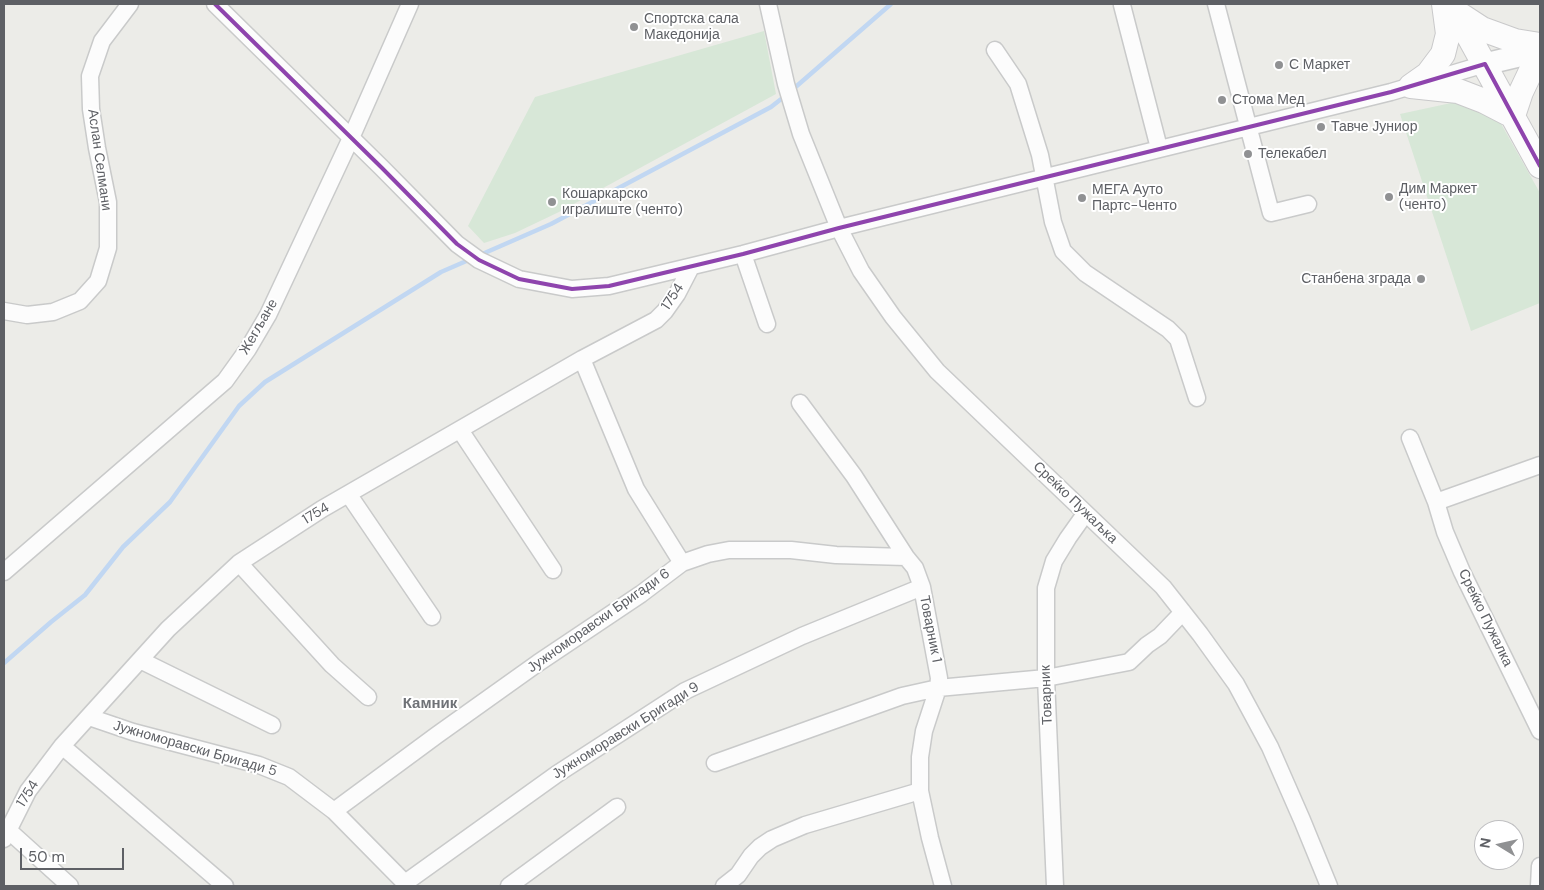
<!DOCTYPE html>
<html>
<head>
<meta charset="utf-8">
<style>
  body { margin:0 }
  #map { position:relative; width:1544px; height:890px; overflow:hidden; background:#ecece8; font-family:"DM Sans",sans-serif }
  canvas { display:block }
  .frame { position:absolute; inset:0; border:5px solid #5e6065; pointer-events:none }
  .north { position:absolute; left:1474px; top:820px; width:50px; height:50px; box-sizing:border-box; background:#fff; border:1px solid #bfbfc1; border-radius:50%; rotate:279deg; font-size:14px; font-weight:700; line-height:20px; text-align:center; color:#5e6065 }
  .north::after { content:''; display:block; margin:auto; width:18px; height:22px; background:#909193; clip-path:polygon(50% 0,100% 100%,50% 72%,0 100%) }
  .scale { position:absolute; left:20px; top:848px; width:104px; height:22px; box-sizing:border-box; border:2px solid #5e6065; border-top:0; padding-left:6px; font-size:15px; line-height:18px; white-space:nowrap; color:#5e6065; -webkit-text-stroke:4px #fff; paint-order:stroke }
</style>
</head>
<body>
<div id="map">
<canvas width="1544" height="890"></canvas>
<div class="frame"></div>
<div class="north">N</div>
<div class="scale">50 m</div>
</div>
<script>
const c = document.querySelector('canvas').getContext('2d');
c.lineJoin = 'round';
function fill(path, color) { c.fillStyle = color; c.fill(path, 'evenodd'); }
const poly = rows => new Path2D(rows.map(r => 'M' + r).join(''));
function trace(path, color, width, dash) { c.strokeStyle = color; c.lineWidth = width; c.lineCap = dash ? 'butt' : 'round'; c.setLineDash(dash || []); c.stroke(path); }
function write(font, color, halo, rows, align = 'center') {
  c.font = font + ' "DM Sans",sans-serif'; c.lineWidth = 4; c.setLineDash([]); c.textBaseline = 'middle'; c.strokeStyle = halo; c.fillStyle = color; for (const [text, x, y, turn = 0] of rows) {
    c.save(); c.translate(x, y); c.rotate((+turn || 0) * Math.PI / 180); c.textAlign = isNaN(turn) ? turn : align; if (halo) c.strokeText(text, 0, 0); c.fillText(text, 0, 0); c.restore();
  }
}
fill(poly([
  [764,31,776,94,559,212,515,233,484,243,468,226,535,97],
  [1465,100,1495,113,1540,193,1540,303,1471,331,1400,114]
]), '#d7e7d7');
trace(poly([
  [791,91,891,4],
  [480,255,551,224,771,107,785,96],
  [4,663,51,622,85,595,123,547,170,502,239,406,265,382,441,272,471,259]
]), '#c1d7f2', 4.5);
const minor = poly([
  [215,4,382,168,457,244,479,260,519,279,572,289,609,286,743,254,839,228,1391,92,1485,64],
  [768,4,786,84,801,134,839,228,861,271,893,317,937,371,1163,587,1200,634,1236,684,1270,747,1302,820,1329,886],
  [1216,4,1271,213,1308,204],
  [1122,5,1159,148],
  [995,50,1018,84,1040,155,1053,222,1063,251,1085,273,1168,329,1178,339,1197,398],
  [743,254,767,324],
  [4,311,27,315,53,312,80,301,98,281,108,248,108,202,97,148,91,109,90,76,102,41,130,4],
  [582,359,636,489,682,563],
  [800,403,854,476,906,557,915,568,922,587,939,678,938,688,924,731,920,757,920,791,930,838,943,886],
  [460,430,553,570],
  [1410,438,1436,502,1445,532,1462,572,1540,731],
  [349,495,432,617],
  [1436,502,1540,465],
  [239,563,332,665,368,697],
  [4,572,225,381,248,349,268,315,351,138,410,4],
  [140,660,272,725],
  [89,717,133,732,259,765,289,777,334,811,408,886],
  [62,746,225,886],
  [715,763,902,696,938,688,1046,678,1129,662,1147,645,1160,636,1183,612],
  [334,811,437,735,538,663,641,594,682,563,708,554,729,550,791,550,836,555,906,557],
  [8,830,70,886],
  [4,839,28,791,62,746,168,629,239,563,322,509,582,359,656,320,665,311,677,294,691,267],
  [405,883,557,774,685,691,802,636,922,587],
  [509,886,617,807],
  [724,886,738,875,751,856,760,847,772,839,805,825,920,791],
  [1055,886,1046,678,1046,588,1054,561,1068,538,1085,514],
  [1539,886,1540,866]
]);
const tertiary = poly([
  [1485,64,1540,51]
]);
const secondary = poly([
  [1451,4,1540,166],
  [1459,14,1482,29,1515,41,1540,45],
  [1411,86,1458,91,1484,101,1513,116],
  [1411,86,1428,74,1443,54,1448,34,1444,4],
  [1513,116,1521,92,1530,73,1540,58]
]);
trace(minor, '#c9caca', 19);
trace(tertiary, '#c9caca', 24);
trace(secondary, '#c9c9ca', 26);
trace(minor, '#fcfcfc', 16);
trace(tertiary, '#fcfcfc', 21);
trace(secondary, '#fcfcfc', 24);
trace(poly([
  [215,4,382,168,457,244,479,260,519,279,572,289,609,286,743,254,839,228,1391,92,1485,64,1540,166]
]), '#8e44ad', 4);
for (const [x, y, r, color] of [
  [634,27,5,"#909193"],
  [1279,65,5,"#909193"],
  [1222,100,5,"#909193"],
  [1321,127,5,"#909193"],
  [1248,154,5,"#909193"],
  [1389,197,5,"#909193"],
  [1082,198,5,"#909193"],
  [552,202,5,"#909193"],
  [1421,279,5,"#909193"]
]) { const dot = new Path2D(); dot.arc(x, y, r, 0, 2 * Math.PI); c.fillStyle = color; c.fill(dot); trace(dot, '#fff', 2); }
write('14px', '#5e6065', '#fff', [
  ["Спортска сала",644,19],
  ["Македонија",644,35],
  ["С Маркет",1289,65],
  ["Стома Мед",1232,100],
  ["Тавче Јуниор",1331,127],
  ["Телекабел",1258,154],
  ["Дим Маркет",1399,189],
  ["(ченто)",1399,205],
  ["МЕГА Ауто",1092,190],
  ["Партс-Ченто",1092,206],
  ["Кошаркарско",562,194],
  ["игралиште (ченто)",562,210],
  ["Станбена зграда",1411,279,"right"]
], 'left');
write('14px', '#5e6065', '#fff', [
  ["Аслан Селмани",99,160,82],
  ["1754",673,297,-57],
  ["Жегљане",259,327,-60],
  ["Среќко Пужаљка",1075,503,44],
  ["1754",316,514,-31],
  ["Среќко Пужалка",1485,618,64],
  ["Јужноморавски Бригади 6",599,621,-35],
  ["Товарник 1",930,629,79],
  ["Товарник",1047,695,-92],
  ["Јужноморавски Бригади 9",626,731,-32],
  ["Јужноморавски Бригади 5",195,749,16],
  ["1754",28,794,-58]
]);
write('bold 15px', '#6f7277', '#fff', [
  ["Камник",430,704]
]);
</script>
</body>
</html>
